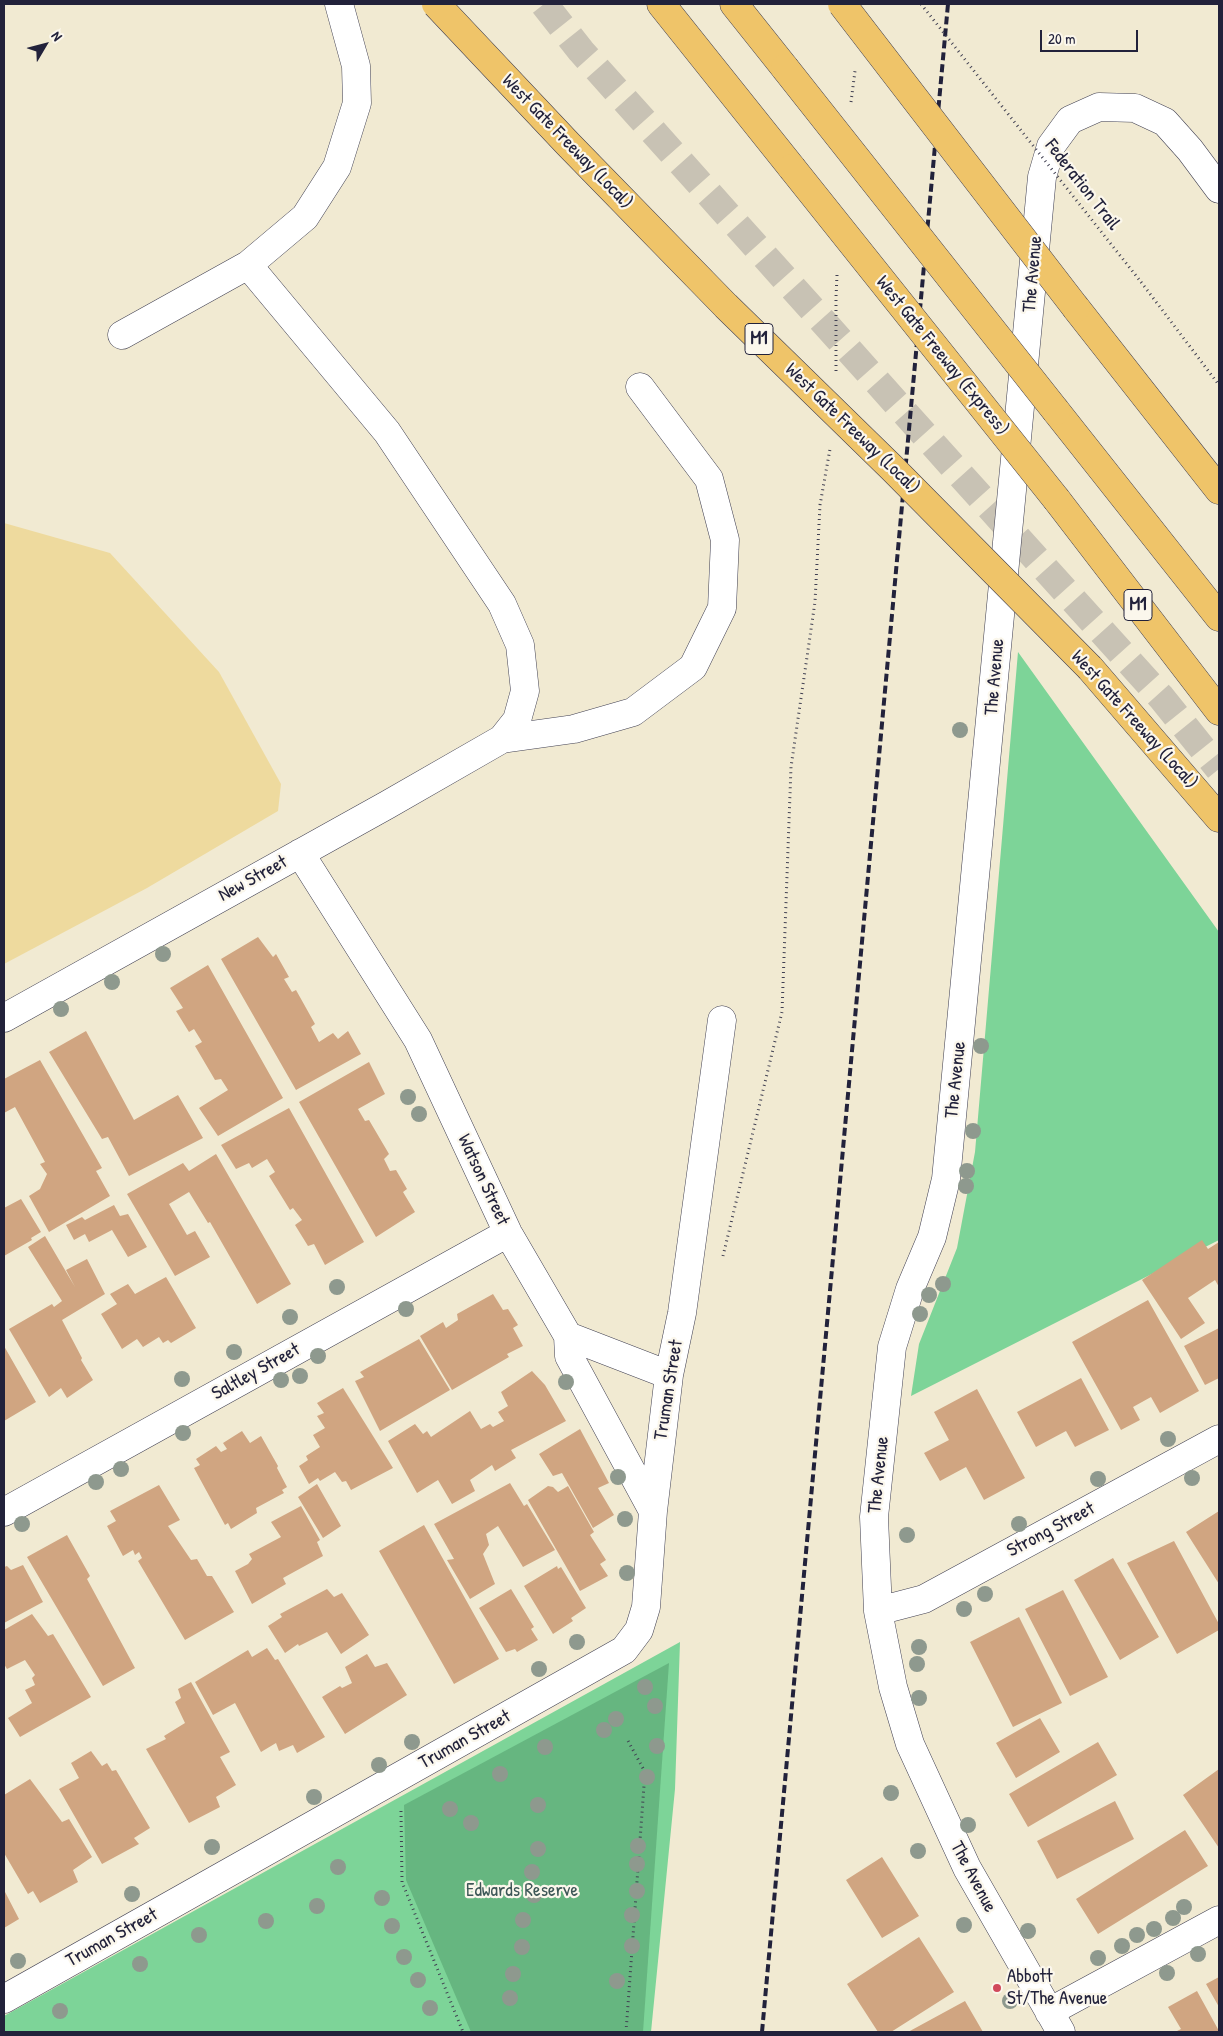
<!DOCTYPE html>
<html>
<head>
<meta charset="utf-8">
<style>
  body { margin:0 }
  #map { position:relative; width:1223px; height:2036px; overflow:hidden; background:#f1ead2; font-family:"Patrick Hand",sans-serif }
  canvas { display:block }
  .frame { position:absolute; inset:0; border:5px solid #22223b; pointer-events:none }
  .north { position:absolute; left:20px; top:20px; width:50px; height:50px; -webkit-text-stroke:4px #fbf7ec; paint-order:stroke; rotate:53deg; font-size:14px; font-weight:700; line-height:20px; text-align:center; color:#22223b }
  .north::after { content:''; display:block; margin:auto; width:18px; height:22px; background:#22223b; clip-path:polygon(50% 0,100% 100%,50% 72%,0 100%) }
  .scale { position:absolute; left:1040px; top:30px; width:98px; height:22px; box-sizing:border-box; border:2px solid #22223b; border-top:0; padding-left:6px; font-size:15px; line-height:18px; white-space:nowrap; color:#22223b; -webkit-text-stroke:4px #fbf7ec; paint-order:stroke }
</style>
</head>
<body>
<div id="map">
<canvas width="1223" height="2036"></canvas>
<div class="frame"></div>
<div class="north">N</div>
<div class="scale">20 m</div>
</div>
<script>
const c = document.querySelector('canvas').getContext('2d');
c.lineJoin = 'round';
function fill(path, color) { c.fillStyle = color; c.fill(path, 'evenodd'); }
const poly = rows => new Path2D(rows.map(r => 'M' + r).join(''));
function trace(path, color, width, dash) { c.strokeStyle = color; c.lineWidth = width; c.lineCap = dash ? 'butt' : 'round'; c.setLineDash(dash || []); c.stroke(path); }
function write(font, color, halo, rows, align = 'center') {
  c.font = font + ' "Patrick Hand",sans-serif'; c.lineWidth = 4.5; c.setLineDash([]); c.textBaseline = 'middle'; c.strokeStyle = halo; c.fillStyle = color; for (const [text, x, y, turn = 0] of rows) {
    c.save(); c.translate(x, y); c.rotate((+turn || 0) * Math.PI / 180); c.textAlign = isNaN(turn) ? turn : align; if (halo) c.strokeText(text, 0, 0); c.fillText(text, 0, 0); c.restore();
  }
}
fill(poly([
  [1018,652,1219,932,1219,1240,911,1396,919,1344,957,1248,975,1152],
  [680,1642,675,1789,651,2032,4,2032,4,2016]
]), '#7dd498');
fill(poly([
  [669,1663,643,2032,471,2032,406,1880,404,1805]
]), '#66b680');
fill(poly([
  [4,523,110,553,219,672,281,784,278,811,147,888,4,964]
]), '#eeda9e');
fill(poly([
  [258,937,273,957,276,954,289,977,284,979,292,992,296,990,315,1024,311,1027,319,1042,333,1033,338,1039,348,1031,361,1054,296,1090,221,959],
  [208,965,283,1098,218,1136,199,1108,228,1090,221,1079,215,1080,195,1046,202,1042,194,1029,189,1032,176,1011,183,1008,170,988],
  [86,1031,134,1120,178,1095,203,1138,129,1176,108,1137,102,1139,49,1052],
  [40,1060,102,1168,96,1171,110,1196,49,1232,29,1196,40,1189,47,1174,40,1164,45,1162,15,1107,4,1113,4,1079],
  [369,1062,385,1094,358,1109,365,1121,369,1120,389,1154,384,1159,390,1171,396,1170,407,1189,403,1192,415,1212,376,1237,299,1102],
  [289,1108,364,1242,325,1265,314,1244,308,1246,295,1225,302,1220,293,1208,290,1210,269,1176,275,1172,267,1159,252,1168,249,1163,236,1169,221,1145],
  [216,1154,291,1284,257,1304,210,1222,208,1223,189,1192,169,1204,187,1235,195,1231,210,1257,175,1276,127,1194,183,1163,189,1171],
  [21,1199,41,1232,31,1238,32,1240,4,1256,4,1208],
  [114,1205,120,1216,128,1214,147,1247,128,1257,112,1230,89,1242,85,1234,74,1240,66,1225,82,1217,85,1220],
  [45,1236,75,1287,66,1270,87,1259,105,1294,62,1320,82,1358,81,1360,93,1380,67,1398,61,1388,49,1397,9,1329,52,1304,54,1307,62,1301,28,1247],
  [1202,1240,1208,1249,1219,1242,1219,1287,1215,1280,1188,1298,1205,1323,1181,1339,1142,1280],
  [166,1277,196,1328,171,1343,168,1340,163,1343,159,1337,143,1347,137,1339,122,1349,101,1314,117,1304,110,1294,128,1284,135,1294],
  [493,1294,503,1310,508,1309,518,1325,513,1328,523,1346,507,1354,509,1357,452,1390,420,1336,443,1322,446,1328,458,1320,457,1314],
  [1148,1300,1199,1391,1160,1413,1151,1397,1133,1407,1140,1420,1121,1430,1072,1342],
  [1219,1328,1219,1378,1205,1385,1184,1346],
  [419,1339,450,1390,380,1431,355,1381,364,1377,360,1372],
  [4,1346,36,1402,4,1421],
  [532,1371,545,1385,566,1421,511,1450,516,1458,495,1471,492,1465,470,1480,475,1491,452,1504,438,1480,417,1493,388,1441,415,1424,423,1434,427,1431,431,1437,470,1411,481,1429,490,1424,493,1427,504,1421,498,1412,508,1406,501,1392],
  [1081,1378,1109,1430,1075,1447,1066,1431,1036,1447,1017,1412],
  [343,1388,393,1468,351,1490,346,1481,342,1482,335,1472,320,1481,318,1478,309,1484,299,1466,308,1460,306,1456,320,1447,313,1435,325,1428,317,1416,324,1413,317,1403],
  [977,1389,1025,1478,984,1500,966,1467,940,1481,924,1453,949,1440,934,1412],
  [580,1429,609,1483,598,1488,614,1515,593,1528,562,1473,553,1476,539,1454],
  [242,1431,250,1443,261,1436,278,1466,277,1468,287,1487,282,1490,284,1493,256,1508,257,1513,231,1529,228,1523,225,1525,194,1468,200,1465,196,1459,216,1446,221,1452,227,1449,223,1443],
  [510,1483,524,1506,527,1504,555,1550,523,1567,498,1526,486,1534,489,1545,483,1554,495,1584,470,1599,447,1560,454,1559,434,1524],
  [317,1484,341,1526,323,1538,298,1497],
  [159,1485,180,1520,168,1526,191,1560,197,1559,207,1576,212,1576,234,1612,185,1640,138,1561,142,1558,139,1552,135,1555,133,1550,123,1556,107,1526,116,1521,110,1511],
  [548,1486,553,1487,558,1492,568,1486,594,1532,590,1535,606,1560,600,1564,608,1576,580,1591,528,1500],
  [301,1506,320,1540,317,1542,323,1556,283,1578,286,1584,252,1604,235,1571,248,1564,252,1559,249,1554,281,1537,271,1522],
  [1219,1511,1219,1584,1186,1532],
  [424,1525,499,1659,454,1684,379,1551],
  [67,1535,90,1576,87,1579,135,1668,103,1686,27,1557],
  [1174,1541,1219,1624,1219,1630,1177,1654,1127,1563],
  [1113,1558,1159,1637,1120,1660,1074,1580],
  [23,1565,43,1602,4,1623,4,1567,7,1566,11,1570],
  [557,1566,558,1569,561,1567,586,1608,571,1618,573,1621,553,1634,524,1586],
  [327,1589,334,1597,342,1593,369,1635,341,1654,327,1632,299,1646,298,1644,285,1653,268,1626,282,1617,280,1614],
  [511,1589,534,1627,531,1629,538,1640,517,1652,515,1649,506,1652,479,1608],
  [1063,1590,1108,1677,1070,1696,1025,1609],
  [32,1614,48,1636,53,1634,91,1697,20,1737,8,1718,32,1703,25,1690,35,1685,32,1678,35,1675,25,1660,7,1669,4,1664,4,1630],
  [1019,1617,1062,1703,1013,1727,970,1642],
  [267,1648,275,1660,278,1659,325,1737,297,1753,293,1745,279,1751,276,1743,261,1752,235,1703,213,1715,195,1682,248,1650,252,1657],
  [367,1654,375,1667,387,1663,407,1695,345,1734,322,1697,340,1686,342,1688,352,1683,345,1667],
  [191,1682,230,1752,220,1757,236,1785,216,1797,220,1807,189,1823,146,1749,166,1739,164,1736,185,1723,175,1702,181,1698,178,1689],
  [1040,1718,1060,1752,1016,1778,996,1743],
  [1098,1742,1117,1775,1028,1827,1009,1794],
  [91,1751,102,1766,107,1763,112,1771,116,1770,150,1828,134,1838,139,1844,102,1864,59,1789,79,1778,71,1763],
  [1219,1769,1219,1848,1183,1795],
  [30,1779,62,1822,69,1819,92,1857,73,1870,78,1882,40,1903,33,1891,28,1894,4,1853,4,1795],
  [1115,1801,1134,1839,1057,1879,1037,1841],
  [1185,1830,1208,1866,1098,1934,1076,1899],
  [882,1857,919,1916,882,1938,846,1880],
  [4,1890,19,1919,4,1928],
  [919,1937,954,1992,891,2032,878,2032,847,1984],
  [1219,1977,1219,2007,1206,1984],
  [1197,1991,1219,2031,1219,2032,1175,2032,1181,2029,1168,2007],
  [965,2001,983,2032,908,2032]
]), '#d0a581');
trace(poly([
  [544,4,581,51,957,471,1161,697,1219,769]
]), '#c8c2b4', 28, [28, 14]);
const minor = poly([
  [122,335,248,265,305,217,337,167,357,103,356,66,339,4],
  [502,739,574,729,633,712,693,667,722,608,725,540,709,479,640,387],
  [300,853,418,1040,508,1233,568,1336,569,1356,653,1511],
  [4,1018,387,805,502,739,517,720,525,691,520,645,502,604,387,432,248,265],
  [568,1336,669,1375],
  [4,1512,508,1233],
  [878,1611,924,1599,1219,1439],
  [4,1999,624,1650,639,1630,646,1607,653,1511,669,1375,682,1313,722,1020],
  [1049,2012,1219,1920],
  [1061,2032,967,1868,910,1744,893,1687,878,1611,874,1517,892,1347,910,1289,932,1237,946,1179,1042,177,1051,146,1070,120,1099,107,1135,108,1165,122,1190,150,1219,189]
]);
const highway = poly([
  [661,4,792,168],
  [734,4,785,68],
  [1076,308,1219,490],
  [1056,411,1219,617],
  [1057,500,1219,711],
  [1090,668,1219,818]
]);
trace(minor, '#414052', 29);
trace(highway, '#414052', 29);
trace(poly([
  [851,102,855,71],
  [1141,282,1219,385],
  [836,371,836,297,837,275],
  [723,1256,782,1012,791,767,815,602,820,505,830,449],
  [401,1811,402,1882,463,2032],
  [626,2032,645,1772,627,1739]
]), '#414052', 3, [1, 4]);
trace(minor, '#fff', 28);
trace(highway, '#efc469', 28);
trace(poly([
  [762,2032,948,4]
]), '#22223b', 4, [8, 4]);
const highwayBridge = poly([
  [436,4,568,144,726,306,893,469,1090,668],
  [842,4,1076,308],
  [785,68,1056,411],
  [792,168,1057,500]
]);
trace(highwayBridge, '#414052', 29, []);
trace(poly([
  [921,4,1141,282]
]), '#414052', 3, [1, 4]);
trace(highwayBridge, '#efc469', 28);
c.fillStyle = '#8e998e';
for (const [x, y] of [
  [960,730],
  [163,954],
  [112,982],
  [61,1009],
  [981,1046],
  [408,1097],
  [419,1114],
  [973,1131],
  [967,1171],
  [966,1186],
  [943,1284],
  [337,1287],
  [929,1295],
  [406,1309],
  [920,1314],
  [290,1317],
  [234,1352],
  [318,1356],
  [300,1376],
  [182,1379],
  [281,1380],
  [566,1382],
  [183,1433],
  [1168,1439],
  [121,1469],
  [618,1477],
  [1192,1478],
  [1098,1479],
  [96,1482],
  [625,1519],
  [22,1524],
  [1019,1524],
  [907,1535],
  [627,1573],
  [985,1594],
  [964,1609],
  [577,1642],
  [919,1647],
  [917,1664],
  [539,1669],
  [645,1687],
  [919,1698],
  [655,1706],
  [616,1719],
  [604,1730],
  [412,1742],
  [657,1746],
  [545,1747],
  [379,1765],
  [500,1774],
  [647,1777],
  [891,1793],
  [314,1797],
  [538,1805],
  [450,1809],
  [471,1823],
  [968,1825],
  [638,1846],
  [212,1847],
  [538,1849],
  [918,1851],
  [637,1864],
  [338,1867],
  [532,1872],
  [637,1891],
  [132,1894],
  [534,1895],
  [382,1898],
  [317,1906],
  [1184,1907],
  [632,1915],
  [1173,1918],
  [523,1920],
  [266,1921],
  [964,1925],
  [392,1926],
  [1154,1929],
  [1028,1931],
  [199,1935],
  [1137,1935],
  [632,1946],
  [1122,1946],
  [522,1947],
  [1198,1954],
  [404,1957],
  [1098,1958],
  [18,1961],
  [140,1964],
  [1167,1973],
  [513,1974],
  [418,1980],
  [617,1981],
  [510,1998],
  [1010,2001],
  [430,2008],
  [60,2011]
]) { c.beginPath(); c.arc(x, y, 8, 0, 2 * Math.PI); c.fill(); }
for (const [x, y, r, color] of [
  [997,1988,5,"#d1495b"]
]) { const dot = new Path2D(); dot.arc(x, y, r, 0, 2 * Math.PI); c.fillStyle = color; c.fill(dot); trace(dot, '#fbf7ec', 2); }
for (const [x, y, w] of [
  [759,339,28],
  [1138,605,28]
]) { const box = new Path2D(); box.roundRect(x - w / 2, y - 15.5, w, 31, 4); c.fillStyle = '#fbf7ec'; c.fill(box); trace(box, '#22223b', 1); }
write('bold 18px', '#22223b', null, [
  ["M1",759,339],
  ["M1",1138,605]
]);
write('19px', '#22223b', '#fbf7ec', [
  ["West Gate Freeway (Local)",567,142,46],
  ["Federation Trail",1082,185,52],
  ["The Avenue",1033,274,-85],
  ["West Gate Freeway (Express)",942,356,51],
  ["West Gate Freeway (Local)",852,429,44],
  ["The Avenue",995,677,-85],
  ["West Gate Freeway (Local)",1134,720,48],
  ["New Street",253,879,-29],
  ["The Avenue",956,1080,-84],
  ["Watson Street",483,1180,65],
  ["Saltley Street",256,1372,-29],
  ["Truman Street",669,1390,-81],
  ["The Avenue",879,1475,-84],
  ["Strong Street",1051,1530,-28],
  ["Truman Street",465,1740,-29],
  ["The Avenue",973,1877,62],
  ["Truman Street",112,1938,-29]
]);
write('19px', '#3d5757', '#fbf7ec', [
  ["Edwards Reserve",522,1891]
]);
write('19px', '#22223b', '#fbf7ec', [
  ["Abbott",1007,1977],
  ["St/The Avenue",1007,1999]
], 'left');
</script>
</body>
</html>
